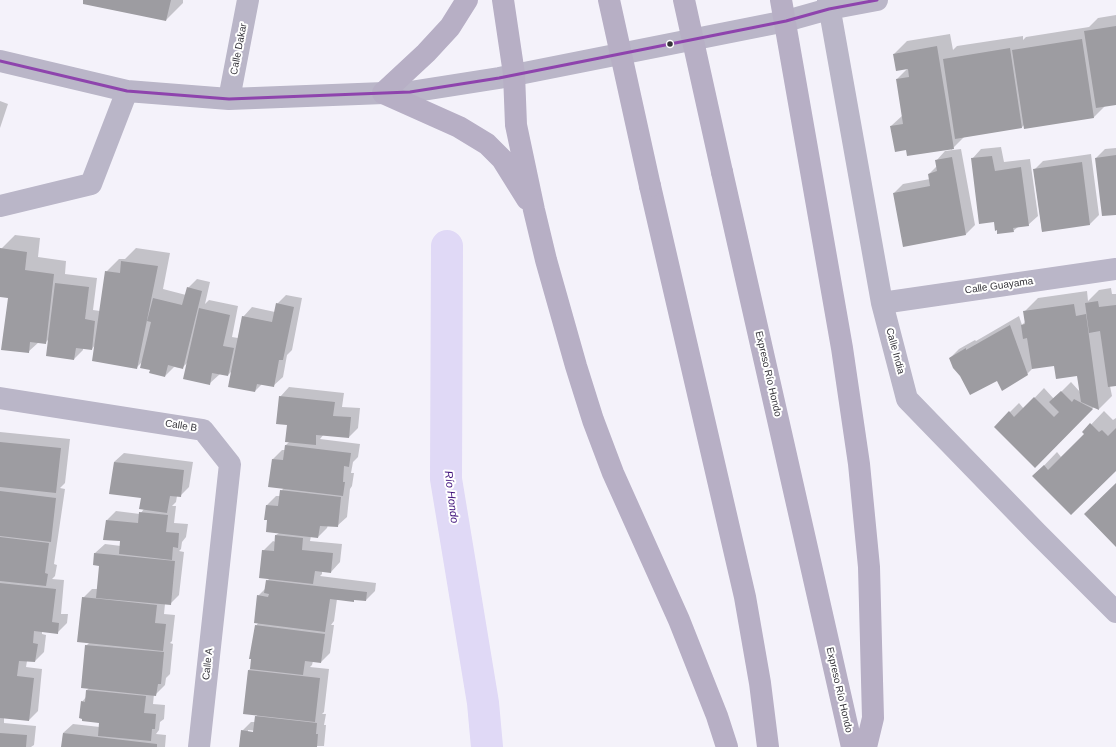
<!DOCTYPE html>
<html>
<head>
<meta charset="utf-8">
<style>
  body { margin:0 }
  canvas { display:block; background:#f4f2fa }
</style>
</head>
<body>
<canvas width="1116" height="747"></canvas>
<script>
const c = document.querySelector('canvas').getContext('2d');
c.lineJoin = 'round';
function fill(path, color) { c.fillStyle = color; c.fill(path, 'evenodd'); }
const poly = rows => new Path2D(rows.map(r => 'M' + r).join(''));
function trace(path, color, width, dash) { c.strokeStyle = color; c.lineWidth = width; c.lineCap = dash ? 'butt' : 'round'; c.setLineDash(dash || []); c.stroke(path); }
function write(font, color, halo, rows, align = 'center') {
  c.font = font + ' Arial,sans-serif'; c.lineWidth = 4; c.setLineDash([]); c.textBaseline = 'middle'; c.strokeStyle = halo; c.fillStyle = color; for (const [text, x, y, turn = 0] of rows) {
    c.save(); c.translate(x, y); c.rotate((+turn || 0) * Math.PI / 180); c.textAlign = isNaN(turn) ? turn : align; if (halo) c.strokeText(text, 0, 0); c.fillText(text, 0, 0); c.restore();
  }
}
fill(poly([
  [84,0,183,0,183,3,166,20],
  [1116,15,1116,104,1105,106,1094,117,1025,124,1022,127,965,136,951,150,951,148,907,149,891,126,903,115,897,79,908,68,894,54,907,41,950,34,953,50,957,46,1023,36,1023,40,1026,37,1089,27,1098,18],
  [0,101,8,104,0,128],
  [1001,147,1004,162,1030,159,1038,216,1028,225,1018,227,1013,231,994,221,972,159,981,149],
  [1116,148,1116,214,1096,158,1105,149],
  [961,149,975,225,966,234,904,246,894,193,903,184,930,179,929,174,937,166,936,161,945,151],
  [1091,154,1099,215,1090,224,1042,231,1034,170,1043,161],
  [15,235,40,238,38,257,66,261,65,274,97,278,93,310,100,311,106,272,119,259,125,259,136,248,170,253,163,289,186,295,188,288,197,279,210,282,205,304,209,300,238,306,232,337,238,338,243,317,252,307,275,312,277,304,286,295,302,298,292,350,287,355,283,377,273,386,262,384,255,391,232,371,228,375,220,374,210,383,188,362,182,368,174,367,165,376,151,369,143,361,136,368,95,345,92,349,83,348,83,350,74,359,49,339,45,343,39,342,28,352,9,297,0,296,0,259,1,249],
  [1111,288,1112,294,1116,294,1116,385,1110,386,1112,396,1099,409,1094,407,1035,466,995,427,1019,403,1024,409,1044,388,1054,399,1071,382,1080,392,1078,375,1055,364,1033,368,1027,374,997,380,950,358,959,349,975,340,976,341,1019,316,1022,325,1026,321,1024,312,1038,298,1087,291,1088,301,1099,290],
  [289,387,344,393,342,407,360,408,358,428,349,437,324,434,320,439,360,444,358,457,353,462,351,473,354,473,352,486,350,489,347,517,337,526,328,525,327,528,318,537,311,536,310,541,342,544,340,562,331,572,322,571,322,574,320,576,376,583,375,591,366,600,337,599,334,621,331,625,334,625,330,653,321,662,313,661,312,665,310,667,329,669,324,712,322,714,326,714,324,725,326,725,324,746,240,747,242,731,251,722,255,722,256,717,258,714,249,670,251,668,256,626,258,623,258,596,266,588,267,581,270,578,263,551,273,541,276,542,276,535,279,533,267,505,276,496,280,496,281,491,284,488,270,486,273,459,282,450,286,450,286,445,290,441,288,424,280,397],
  [248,730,258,731,258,733,248,732],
  [1104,411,1113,420,1116,418,1116,469,1034,476,1057,452,1061,457,1085,434,1084,432],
  [0,432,70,439,65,483,60,488,65,489,54,564,57,565,55,576,52,579,64,580,61,614,68,614,67,623,58,632,42,631,42,634,46,635,44,652,35,661,27,661,26,667,42,669,38,711,29,720,4,717,4,723,36,726,34,745,31,747,0,747],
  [124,453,193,462,189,487,180,496,177,496,176,502,172,506,176,506,174,523,188,524,186,537,182,542,181,549,179,551,184,552,179,595,170,604,165,604,164,614,175,615,172,641,170,643,173,644,170,674,166,678,165,685,156,694,154,694,153,704,165,705,164,719,160,722,159,730,156,734,166,735,165,747,62,747,63,733,73,724,100,727,100,722,82,702,86,697,87,690,89,688,86,646,90,642,83,598,92,589,98,589,100,565,94,564,95,553,105,544,121,546,121,540,107,520,116,511,140,514,144,509,142,497,114,462]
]), '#0003');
trace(poly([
  [447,246,446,479,483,703,487,747]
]), '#e0d9f6', 32);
fill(poly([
  [83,0,171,0,166,21,83,4],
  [1116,26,1116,105,1096,108,1084,31],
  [1082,39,1094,118,1024,129,1012,50],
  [937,46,954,149,907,156,906,150,895,152,890,126,903,124,896,79,909,77,908,69,896,71,893,54],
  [1010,48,1022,128,955,139,943,59],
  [1116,155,1116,215,1102,216,1095,158],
  [992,156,995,171,1021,167,1029,226,1013,228,1014,232,997,234,997,230,995,231,994,222,979,224,971,158],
  [952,157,966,235,903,247,893,193,930,186,928,174,937,171,935,160],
  [1082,162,1090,225,1042,232,1033,169],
  [0,248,27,252,25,270,54,274,46,344,30,342,29,353,1,350,8,298,0,297],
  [121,261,158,266,137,369,92,361,105,271,120,273],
  [55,283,89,287,85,319,95,321,92,350,76,348,74,360,46,356],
  [187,287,202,291,183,369,168,365,165,377,149,373,150,370,140,368,151,322,147,321,153,298,182,305],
  [1098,301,1099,307,1116,305,1116,386,1108,387,1100,331,1089,333,1085,303],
  [276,303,294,307,283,360,279,360,274,387,257,384,255,392,228,387,242,316,272,322],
  [1074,304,1076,316,1086,314,1099,410,1081,402,1077,376,1056,379,1054,366,1032,369,1027,338,1023,339,1021,325,1025,324,1023,311],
  [199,308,230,315,223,346,234,348,228,376,212,373,210,385,183,379],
  [1010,325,1028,375,1002,391,997,381,970,395,960,376,953,368,949,358,966,348,966,350],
  [1061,391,1072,402,1074,399,1093,409,1035,468,994,427,1009,411,1014,417,1034,397,1054,417,1059,412,1049,402],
  [279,396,335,402,333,416,351,417,349,438,316,435,316,445,285,442,287,425,276,424],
  [1090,423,1099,432,1102,430,1108,436,1116,428,1116,471,1071,515,1032,476,1044,465,1048,470,1084,434,1082,432],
  [0,442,61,448,56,493,0,487],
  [285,445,351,453,349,467,344,466,343,482,345,482,343,496,268,487,272,459,283,460],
  [114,462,184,470,181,497,170,496,167,513,139,509,141,498,109,494],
  [1116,483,1116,547,1084,514],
  [280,490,341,497,338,527,320,526,318,538,266,532,267,520,264,520,266,505,278,506],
  [0,491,56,498,51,542,0,536],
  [139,512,168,515,166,532,179,533,178,548,173,547,172,560,119,554,120,541,103,540,106,520,138,523],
  [275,535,303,538,302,550,333,553,331,573,315,571,313,584,259,578,262,550,274,551],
  [0,537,49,543,45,573,48,574,46,586,0,581],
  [94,553,175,561,171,605,96,598,99,566,93,565],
  [266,580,367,592,366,601,354,600,354,602,330,599,325,632,254,623,257,595,268,597,269,594,264,593],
  [0,583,56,589,52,622,59,623,58,634,34,631,33,643,38,644,35,662,19,661,17,676,34,678,29,721,0,718],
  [82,597,157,605,155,623,166,624,163,651,77,642],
  [255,625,325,634,321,663,305,661,303,675,250,669,251,659,249,659],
  [85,645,164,652,161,684,158,684,156,696,81,688],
  [248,670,320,678,315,722,243,714],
  [86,690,146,696,144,713,156,714,155,729,152,729,151,741,98,736,99,723,82,721,82,719,79,718,81,701,85,702],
  [255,716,317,723,316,734,318,734,317,747,239,747,241,730,253,732],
  [0,733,27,735,26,747,0,747],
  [63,733,157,744,157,747,61,747]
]), '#9d9ca1');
trace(poly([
  [828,0,882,303,907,399,1037,533,1116,612],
  [0,61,127,91,229,99,410,92,499,78,786,21,829,9,877,0],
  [229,99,248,0],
  [0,206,91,184,127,91],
  [882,303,1116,269],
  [0,398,203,430,230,464,199,747]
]), '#bab6c8', 22);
trace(poly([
  [467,0,450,27,426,53,383,93,459,127,487,144,502,159,527,199],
  [503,0,514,74,516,125,534,210,546,260,576,366,593,420,613,473,679,620,717,716,727,747],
  [781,0,842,348,859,464,869,567,873,718,866,747],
  [722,172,852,747],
  [650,186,745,597,760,683,768,747]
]), '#b7afc5', 22);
trace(poly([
  [609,0,650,186],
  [684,0,722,172]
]), '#b7afc5', 22);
trace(poly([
  [0,61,127,91,229,99,410,92,499,78,786,21,829,9,877,0]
]), '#8e44ad', 3);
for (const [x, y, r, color] of [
  [670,44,3.5,"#35343a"]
]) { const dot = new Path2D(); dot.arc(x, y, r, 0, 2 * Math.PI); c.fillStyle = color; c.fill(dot); trace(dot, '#fff', 1.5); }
write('10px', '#35343a', '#fff', [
  ["Calle Dakar",239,49,-79],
  ["Calle Guayama",999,286,-8],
  ["Calle India",895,351,75],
  ["Expreso Río Hondo",768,374,77],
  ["Calle B",181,426,9],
  ["Calle A",208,664,-84],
  ["Expreso Río Hondo",839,690,77]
]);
write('italic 11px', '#41137c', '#fff', [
  ["Río Hondo",451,497,83]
]);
</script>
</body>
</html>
